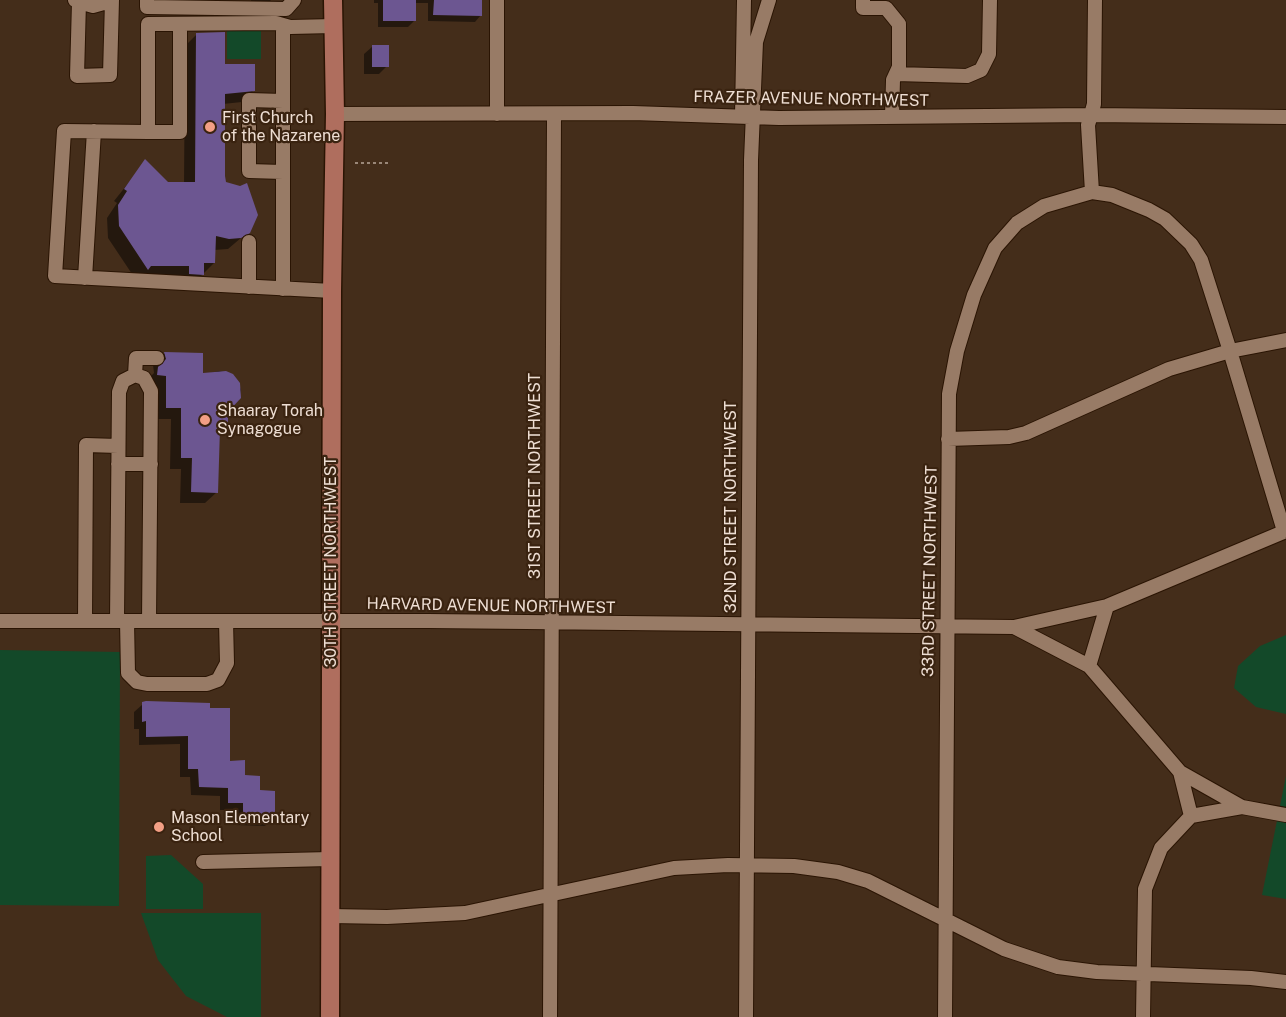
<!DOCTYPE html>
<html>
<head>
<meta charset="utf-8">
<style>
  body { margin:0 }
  canvas { display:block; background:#442d1a }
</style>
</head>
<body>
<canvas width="1286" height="1017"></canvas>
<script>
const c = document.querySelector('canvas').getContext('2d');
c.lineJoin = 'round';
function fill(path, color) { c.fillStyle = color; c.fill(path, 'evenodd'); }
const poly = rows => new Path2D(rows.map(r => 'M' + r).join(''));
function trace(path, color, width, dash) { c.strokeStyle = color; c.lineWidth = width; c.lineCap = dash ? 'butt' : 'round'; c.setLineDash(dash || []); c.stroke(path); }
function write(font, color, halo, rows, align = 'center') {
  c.font = font + ' "Public Sans",sans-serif'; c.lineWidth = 4.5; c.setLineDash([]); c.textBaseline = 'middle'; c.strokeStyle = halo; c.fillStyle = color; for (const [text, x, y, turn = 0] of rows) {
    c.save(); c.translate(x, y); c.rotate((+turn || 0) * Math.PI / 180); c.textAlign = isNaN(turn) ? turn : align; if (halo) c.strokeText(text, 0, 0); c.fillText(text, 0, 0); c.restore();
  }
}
fill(poly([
  [227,29,261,29,261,59,227,59],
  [1286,635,1286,714,1256,707,1234,688,1238,666,1260,646],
  [0,650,120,652,119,906,0,905],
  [1286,776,1286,899,1262,895],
  [171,855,203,884,203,909,146,909,146,856],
  [141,913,261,913,261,1017,227,1017,186,996,158,960]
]), '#134929');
fill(poly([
  [251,0,271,0,261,11,251,10],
  [374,0,476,0,481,15,475,22,428,21,428,3,414,3,414,21,408,27,378,27,378,3,374,3],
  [197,34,223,66,253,91,242,102,223,104,223,176,248,232,228,249,214,250,214,263,191,286,136,280,108,238,107,218,117,203,114,201,145,162,167,183,184,184,185,46],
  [373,46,387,66,379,74,364,74,364,54],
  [164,354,201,354,201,375,219,371,229,373,237,380,241,390,239,400,227,412,227,427,219,435,217,492,205,503,180,503,181,469,170,469,171,419,155,419,147,380,154,373,153,365],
  [143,704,229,762,259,792,273,817,265,826,235,825,235,810,220,810,220,796,191,795,190,777,180,777,180,744,139,745,139,729,134,729,134,712]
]), '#0007');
fill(poly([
  [383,0,416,0,416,21,383,21],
  [434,0,482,0,482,16,433,15],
  [225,32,225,64,255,64,255,91,225,94,225,176,226,182,240,186,247,183,258,215,250,233,241,238,229,239,216,236,215,263,204,263,204,275,189,274,189,266,151,266,148,270,119,226,118,205,127,191,124,189,145,159,168,182,195,182,196,33],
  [372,45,389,45,389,67,372,67],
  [164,352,203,353,203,373,226,371,233,374,240,383,241,398,228,412,228,428,220,428,218,493,191,492,192,458,181,458,181,408,166,408,166,376,157,375,158,367,166,359],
  [146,701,210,703,210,708,230,708,230,761,245,760,245,775,260,776,260,790,275,791,275,818,243,817,243,803,228,803,228,788,199,787,198,769,188,769,188,736,146,737,146,721,142,722,142,702]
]), '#6c5691');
const minor = poly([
  [75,0,79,2,77,76,110,75,112,0],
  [147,0,147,7,286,9,294,0],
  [863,0,863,8,886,8,899,24,899,67,893,80,892,117],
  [79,2,93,6,111,1],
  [896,74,967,76,981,70,989,54,990,0],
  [335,114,633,113,779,118,1091,115,1286,117],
  [497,114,497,0],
  [742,116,744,0],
  [148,132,180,132,180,24],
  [283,172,249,171,249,100,283,101],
  [1092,192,1088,125,1094,104,1095,0],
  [85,278,94,131],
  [249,287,249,242],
  [283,289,283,25],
  [332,291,55,276,64,131,148,132,148,24,276,23,290,27,334,26],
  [135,375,136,358,157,358],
  [948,439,1009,437,1026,433,1169,369,1230,351,1286,340],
  [118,464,151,464],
  [0,621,428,621,1014,627,1107,606,1286,531],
  [85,621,86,445,118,446],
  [117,621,119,392,123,381,135,375,144,378,151,391,149,621],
  [127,621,128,673,137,682,147,684,207,684,218,680,227,663,226,621],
  [1014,627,1089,666,1180,772,1242,807,1286,815],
  [1089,666,1107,606],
  [1191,816,1242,807],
  [203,862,330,859],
  [331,916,387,917,465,913,674,868,728,865,794,866,838,872,868,881,1004,949,1058,967,1097,972,1251,978,1286,982],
  [550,1017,554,115],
  [746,1017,751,160,756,42,769,0],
  [945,1017,949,394,957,351,974,295,995,248,1017,223,1044,206,1092,192,1112,195,1149,210,1165,219,1191,244,1201,260,1230,351,1284,531],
  [1143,1017,1145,889,1161,848,1191,816,1180,772]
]);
const major = poly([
  [330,1017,332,291,335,114,333,0]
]);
trace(minor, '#2a1403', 16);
trace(major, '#2a1403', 21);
trace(poly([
  [355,163,389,163]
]), '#9a8778', 2, [3, 3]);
trace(minor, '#987b66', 14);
trace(major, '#af6e5e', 18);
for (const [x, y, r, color] of [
  [210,127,6,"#f39f85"],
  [205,420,6,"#f39f85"],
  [159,827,6,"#f39f85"]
]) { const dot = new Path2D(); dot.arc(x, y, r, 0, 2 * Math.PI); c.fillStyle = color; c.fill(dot); trace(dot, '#3a2310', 2); }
write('16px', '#eeded3', '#3a2310', [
  ["FRAZER AVENUE NORTHWEST",811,99,1],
  ["31ST STREET NORTHWEST",535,476,-90],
  ["32ND STREET NORTHWEST",731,507,-90],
  ["30TH STREET NORTHWEST",331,562,-90],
  ["33RD STREET NORTHWEST",930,571,-89],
  ["HARVARD AVENUE NORTHWEST",491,606,1]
]);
write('16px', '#eeded3', '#3a2310', [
  ["First Church",222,118],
  ["of the Nazarene",222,136],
  ["Shaaray Torah",217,411],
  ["Synagogue",217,429],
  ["Mason Elementary",171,818],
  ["School",171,836]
], 'left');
</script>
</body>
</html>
